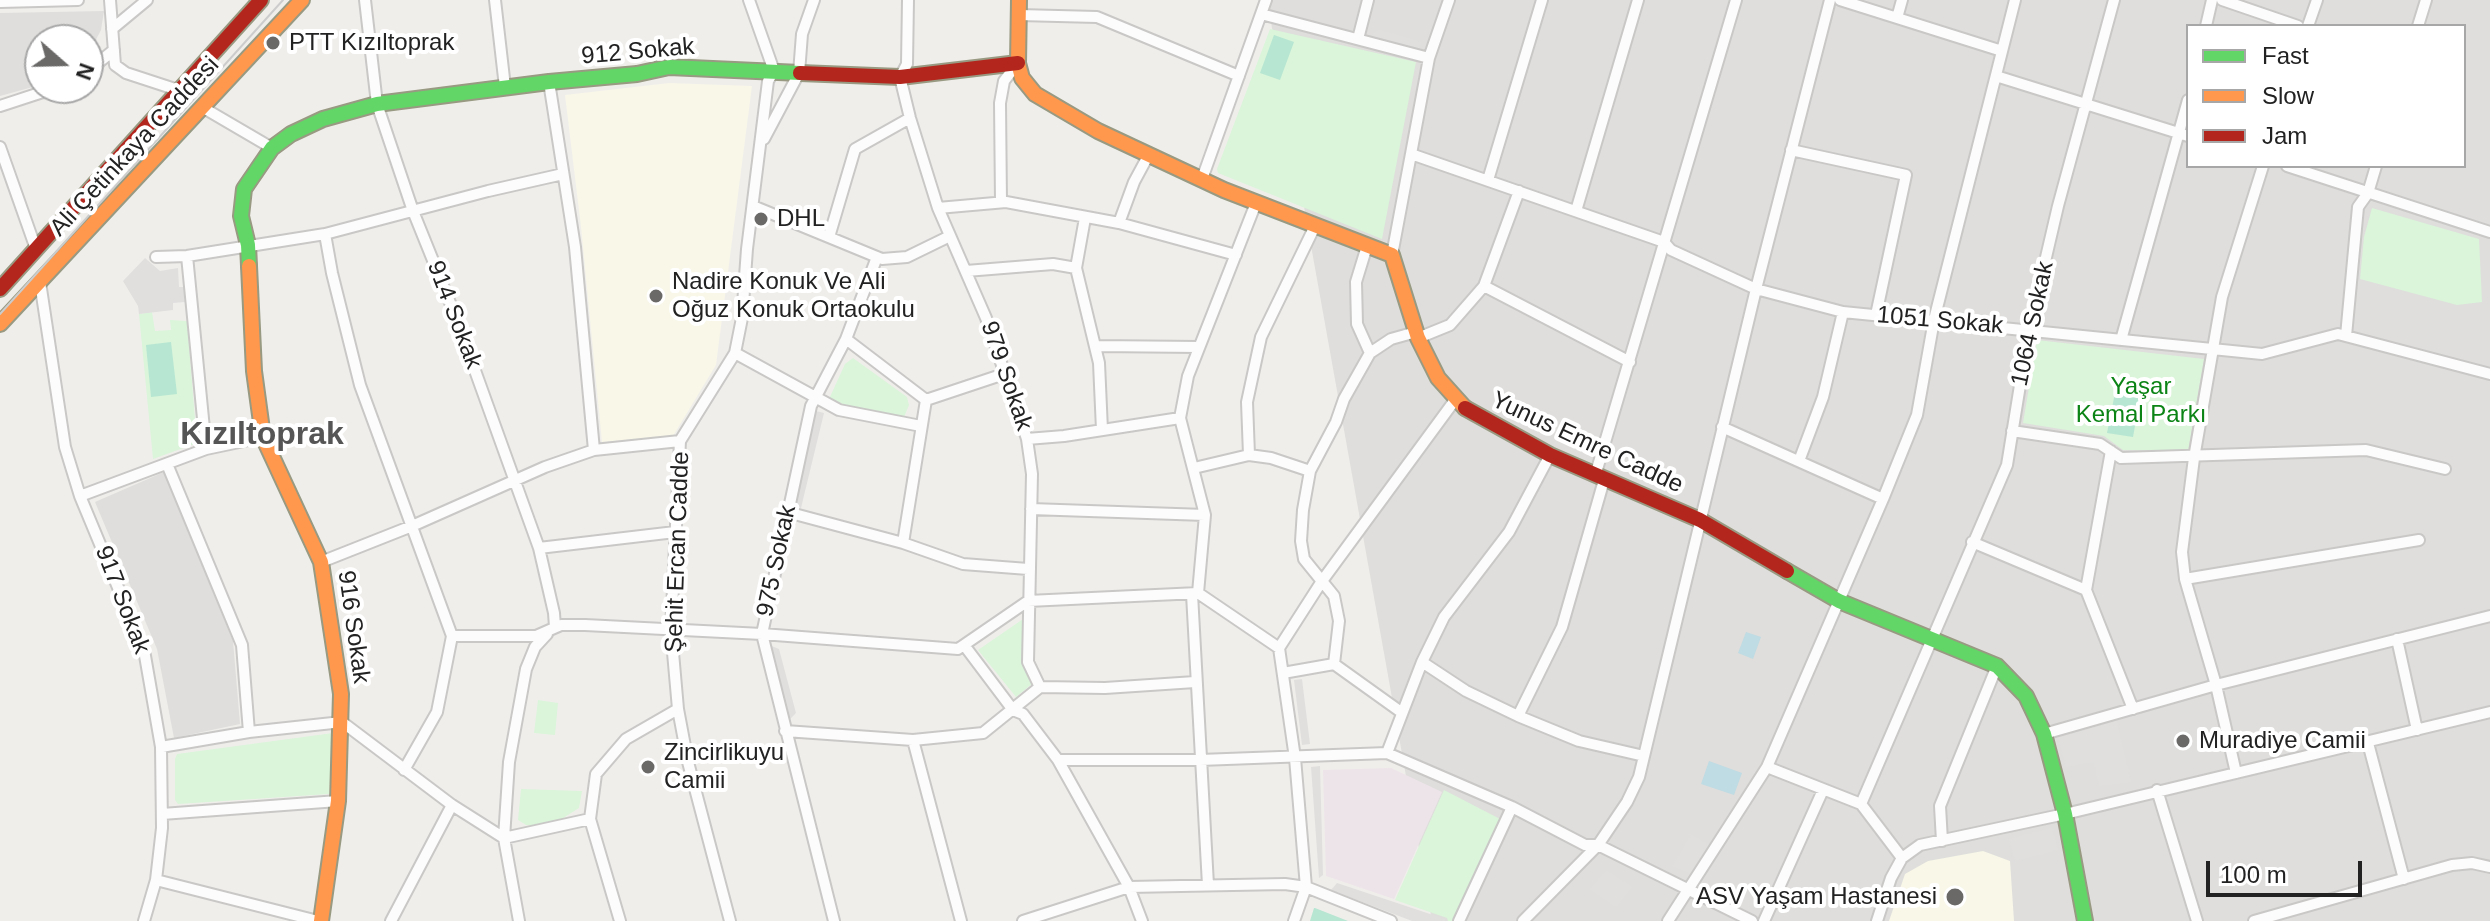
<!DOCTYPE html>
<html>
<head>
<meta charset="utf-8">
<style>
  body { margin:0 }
  #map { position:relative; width:2490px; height:921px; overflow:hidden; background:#f0eeeb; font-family:Arial,sans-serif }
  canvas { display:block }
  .legend { position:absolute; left:2186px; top:24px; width:280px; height:144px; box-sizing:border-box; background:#fff; border:2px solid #a7a7a7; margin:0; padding:10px 14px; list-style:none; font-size:24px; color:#222 }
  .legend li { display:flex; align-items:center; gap:16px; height:40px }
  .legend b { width:40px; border:2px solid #a7a7a7 }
  .north { position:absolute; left:24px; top:24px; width:80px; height:80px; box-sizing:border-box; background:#fff; border:2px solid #a7a7a7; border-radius:50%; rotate:110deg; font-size:22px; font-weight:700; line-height:32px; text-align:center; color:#222 }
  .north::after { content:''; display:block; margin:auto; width:28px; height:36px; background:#6a6968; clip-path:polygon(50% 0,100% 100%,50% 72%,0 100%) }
  .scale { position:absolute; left:2206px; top:861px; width:156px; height:36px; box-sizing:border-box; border:4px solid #222; border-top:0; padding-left:10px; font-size:24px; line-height:28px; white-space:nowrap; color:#222; -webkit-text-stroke:6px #fff; paint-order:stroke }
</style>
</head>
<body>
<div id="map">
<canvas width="2490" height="921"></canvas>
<ul class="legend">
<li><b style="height:10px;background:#63d668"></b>Fast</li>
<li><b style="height:10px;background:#ff974d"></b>Slow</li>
<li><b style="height:10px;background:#b3261e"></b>Jam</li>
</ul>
<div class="north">N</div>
<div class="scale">100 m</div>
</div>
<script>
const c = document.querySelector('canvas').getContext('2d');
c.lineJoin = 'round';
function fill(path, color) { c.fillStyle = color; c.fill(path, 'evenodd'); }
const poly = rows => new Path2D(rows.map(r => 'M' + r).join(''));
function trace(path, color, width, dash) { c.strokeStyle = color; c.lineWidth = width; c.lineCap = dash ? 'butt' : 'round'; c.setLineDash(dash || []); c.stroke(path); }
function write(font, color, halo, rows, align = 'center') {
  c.font = font + ' Arial,sans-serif'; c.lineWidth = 8; c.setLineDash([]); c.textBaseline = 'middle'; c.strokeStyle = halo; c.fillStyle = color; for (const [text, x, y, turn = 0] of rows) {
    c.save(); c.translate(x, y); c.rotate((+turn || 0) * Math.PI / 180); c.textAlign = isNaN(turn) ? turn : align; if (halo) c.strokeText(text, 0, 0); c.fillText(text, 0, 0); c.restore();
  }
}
fill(poly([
  [1267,0,2490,0,2490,921,1432,921],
  [2188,26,2464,26,2464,166,2188,166],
  [104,11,101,30,88,55,88,40,40,40,40,85,0,96,0,13],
  [164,472,233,641,240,724,174,738,157,649,95,502]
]), '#dfdedc');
fill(poly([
  [1391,768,1442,792,1394,899,1326,876,1323,770]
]), '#ede4e9');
fill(poly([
  [669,83,752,86,716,365,673,436,602,442,581,227,565,95],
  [1983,851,2010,861,2014,921,1889,921,1905,874,1928,861]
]), '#f8f7e8');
fill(poly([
  [1270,29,1416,62,1382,239,1218,173,1217,169],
  [2372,208,2479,239,2482,302,2457,305,2360,279,2364,237],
  [152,312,155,331,171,330,170,320,187,321,197,443,153,459,139,314],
  [2037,340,2204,359,2188,451,2123,450,2104,436,2023,423],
  [853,358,907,397,909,405,904,417,842,404,829,399,845,364],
  [1026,617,1033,683,1016,697,978,650],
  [538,700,558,703,555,735,534,733],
  [333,733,329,794,178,804,175,800,175,759,177,754],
  [521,789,582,791,579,808,557,822,538,826,526,825,518,820],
  [1444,790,1502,820,1454,921,1448,921,1447,918,1395,900]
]), '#daf5da');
fill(poly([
  [1274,35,1294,42,1280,80,1260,73],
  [171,342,177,394,151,397,146,345],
  [2117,383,2142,387,2133,437,2107,433],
  [1314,908,1315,908,1348,921,1310,921]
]), '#b7e6d2');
fill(poly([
  [1378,29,1421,42,1419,48,1369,37],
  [145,258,160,271,178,268,179,287,184,287,185,302,173,303,173,310,139,314,138,306,123,281],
  [816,411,824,413,801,508,793,506],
  [769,645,779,649,796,713,790,719],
  [1302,679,1310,744,1302,745,1294,680],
  [2117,721,2131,782,2099,786,2094,762,2066,767,2058,738],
  [1320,766,1323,875,1319,878,1311,767],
  [2052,828,2058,850,2015,861,2009,839],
  [1691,834,1710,845,1692,874,1672,866],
  [1606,870,1633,887,1616,908,1589,889],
  [1337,883,1445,919,1445,921,1412,921,1331,890]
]), '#e0dfde');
fill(poly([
  [1746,632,1761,637,1753,659,1738,653],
  [1709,761,1742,773,1734,795,1701,784]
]), '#bfdbe3');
const street = poly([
  [110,0,115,65,126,73,181,91],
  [365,0,377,104,413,211,455,315,539,548,554,613,555,627],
  [495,0,505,87],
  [908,0,907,64,900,77,910,118,938,208,986,318,1027,439,1032,474,1028,662,1040,687],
  [1840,0,2002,51],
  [2222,0,2298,26],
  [0,2,78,0],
  [1261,14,1429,58],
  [1019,15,1097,17,1239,76],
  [1897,18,1902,0],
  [2206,26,2212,0],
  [2308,26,2317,0],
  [2418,26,2426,0],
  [112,29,147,0],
  [1358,39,1368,0],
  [88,71,114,50],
  [1996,76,2188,136],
  [549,82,575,247,594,450],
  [205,102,207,110,272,148],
  [0,106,55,88],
  [764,139,799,73,802,34,814,0],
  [0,147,36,249],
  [1791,150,1906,175,1876,315],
  [1411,154,1664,242,1671,250,1756,289,1843,312,2262,354,2338,334,2490,374],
  [2287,166,2490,232],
  [1202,179,1266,0],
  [1488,180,1542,0],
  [1001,202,1000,103,1004,81,1018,63],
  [753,206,882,259,907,257,950,236],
  [938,208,1006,202,1119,223,1236,255],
  [1576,211,1638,0],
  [1085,218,1076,268,1099,363,1102,430],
  [1119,223,1134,182,1148,156],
  [325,234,332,273,360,385,452,636,437,712,404,770],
  [829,237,855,149,910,118],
  [1367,246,1356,282,1357,324,1370,353],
  [1392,255,1429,58,1449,0],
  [187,256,206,449],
  [156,257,187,256,325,234,488,191,563,174],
  [966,271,1053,264,1076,268],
  [40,282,65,447,80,496,144,650,161,747,162,828,156,880,144,921],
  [1484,286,1630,362],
  [2346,336,2358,207,2368,193,2376,166],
  [1418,338,1450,325,1484,286,1519,191],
  [846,339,926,400,1007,373],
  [2121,340,2188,100],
  [1096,346,1199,347],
  [735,353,839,410,921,426],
  [1722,427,1883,499],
  [2012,431,2100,444,2121,458,2366,450,2445,469],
  [1027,439,1064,436,1180,418],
  [2111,451,2086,590,2133,709],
  [1249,455,1247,402,1261,337,1315,226],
  [1799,461,1823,397,1843,312],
  [167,464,242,645,249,732],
  [1194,468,1249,455,1271,458,1310,471],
  [1595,476,1736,0],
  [80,496,206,449,263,437],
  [1031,509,1205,515],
  [787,512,903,543,963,564,1028,569],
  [1972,542,2086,590],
  [903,543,926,400],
  [539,548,675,532],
  [321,562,412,526,545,467,594,450,680,441],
  [2185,579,2419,540],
  [1198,593,1205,515,1180,418,1188,376,1256,203],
  [1192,594,1208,885],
  [452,636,536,636,561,625,585,625,762,634,958,649,1028,601,1198,593,1279,648],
  [2397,639,2417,730],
  [964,645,1013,710,1023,714,1058,760,1129,887,1142,921],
  [1422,662,1466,691,1518,716,1579,741,1644,756],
  [1283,673,1334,664],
  [1401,712,1334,664,1339,621,1334,596,1304,559,1301,541,1303,510,1310,471,1336,422,1344,399,1370,353,1391,339,1416,332],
  [1518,716,1562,627,1604,480],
  [785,731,913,740,983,733,1040,687,1105,688,1195,682],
  [2044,734,2216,685,2490,616],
  [913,740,961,921],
  [2368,743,2404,879],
  [161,747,249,732,342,722,452,805,504,838,590,819],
  [1387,753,1422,662,1444,617,1509,532,1550,455],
  [1058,760,1200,760,1387,753,1512,807,1585,845,1598,845,1752,921],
  [1767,767,1861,804,1902,858],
  [2236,773,2216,685,2185,579,2182,552,2194,458,2222,297,2263,166],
  [2157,790,2197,921],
  [1861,804,2007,465,2029,330,2058,206,2114,0],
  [162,814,338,801],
  [1942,841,1940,806,1997,666],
  [156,880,318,921],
  [391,921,452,805],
  [519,921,504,838,509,762,526,669,535,647,547,634],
  [620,921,590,819,596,774,626,739,678,709],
  [730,921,688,762,678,709,671,630,680,441,735,353,742,318,747,249,768,81,774,71,749,0],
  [834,921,762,634,811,406,846,339,877,257],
  [1023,921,1129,887,1285,884,1306,887,1391,921],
  [1294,921,1306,887,1295,758,1279,648,1322,581,1455,400],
  [1459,921,1512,807],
  [1523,921,1598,845,1627,802,1639,777,1756,289,1830,0],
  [1668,921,1767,767,1883,499,1917,415,1934,320,2015,0],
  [1764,921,1823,790],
  [1877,921,1891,878,1902,858,1920,845,2065,814,2490,712],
  [2254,921,2452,865,2472,863,2490,867]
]);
const fast = poly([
  [249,266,248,245,241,216,244,189,272,148,291,134,323,119,377,104,549,82,637,74,669,67,800,73],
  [1787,571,1839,601,1997,666,2026,696,2044,734,2065,814,2085,921]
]);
const slow = poly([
  [1019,0,1018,63,1022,78,1035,94,1098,131,1224,190,1392,255,1418,338,1438,378,1465,408],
  [249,266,254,371,263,437,321,562,341,694,338,801,321,921],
  [0,324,302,0]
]);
const jam = poly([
  [800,73,900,77,1018,63],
  [0,289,261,0],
  [1465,408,1550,455,1700,520,1787,571]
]);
trace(street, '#c9c8c7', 14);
trace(fast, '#999a82', 18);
trace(slow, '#999a82', 18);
trace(jam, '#999a82', 18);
trace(street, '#fdfcfc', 10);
trace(fast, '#63d668', 14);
trace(slow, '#ff974d', 14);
trace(jam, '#b3261e', 14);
trace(poly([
  [0,314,283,0]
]), '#ccc', 2);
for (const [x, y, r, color] of [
  [273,43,8,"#6a6968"],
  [761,219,8,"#6a6968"],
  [656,296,8,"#6a6968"],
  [2183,741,8,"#6a6968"],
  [648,767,8,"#6a6968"],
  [1955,897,10,"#6a6968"]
]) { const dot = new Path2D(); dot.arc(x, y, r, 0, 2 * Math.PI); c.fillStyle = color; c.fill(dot); trace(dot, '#fff', 3); }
write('24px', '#222', '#fff', [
  ["PTT Kızıltoprak",289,43],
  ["DHL",777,219],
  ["Nadire Konuk Ve Ali",672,282],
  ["Oğuz Konuk Ortaokulu",672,310],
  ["Muradiye Camii",2199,741],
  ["Zincirlikuyu",664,753],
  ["Camii",664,781],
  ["ASV Yaşam Hastanesi",1937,897,"right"]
], 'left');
write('24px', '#222', '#fff', [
  ["912 Sokak",638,52,-5],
  ["Ali Çetinkaya Caddesi",135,147,-47],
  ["914 Sokak",454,315,69],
  ["1051 Sokak",1940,321,5],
  ["1064 Sokak",2033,324,-78],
  ["979 Sokak",1006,376,71],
  ["Yunus Emre Cadde",1587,443,25],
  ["Şehit Ercan Cadde",678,552,-88],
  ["975 Sokak",777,561,-78],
  ["917 Sokak",122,600,69],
  ["916 Sokak",353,627,82]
]);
write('24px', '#0c8416', '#fff', [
  ["Yaşar",2141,387],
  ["Kemal Parkı",2141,415]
]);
write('bold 32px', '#555', '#fff', [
  ["Kızıltoprak",262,435]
]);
</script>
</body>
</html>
